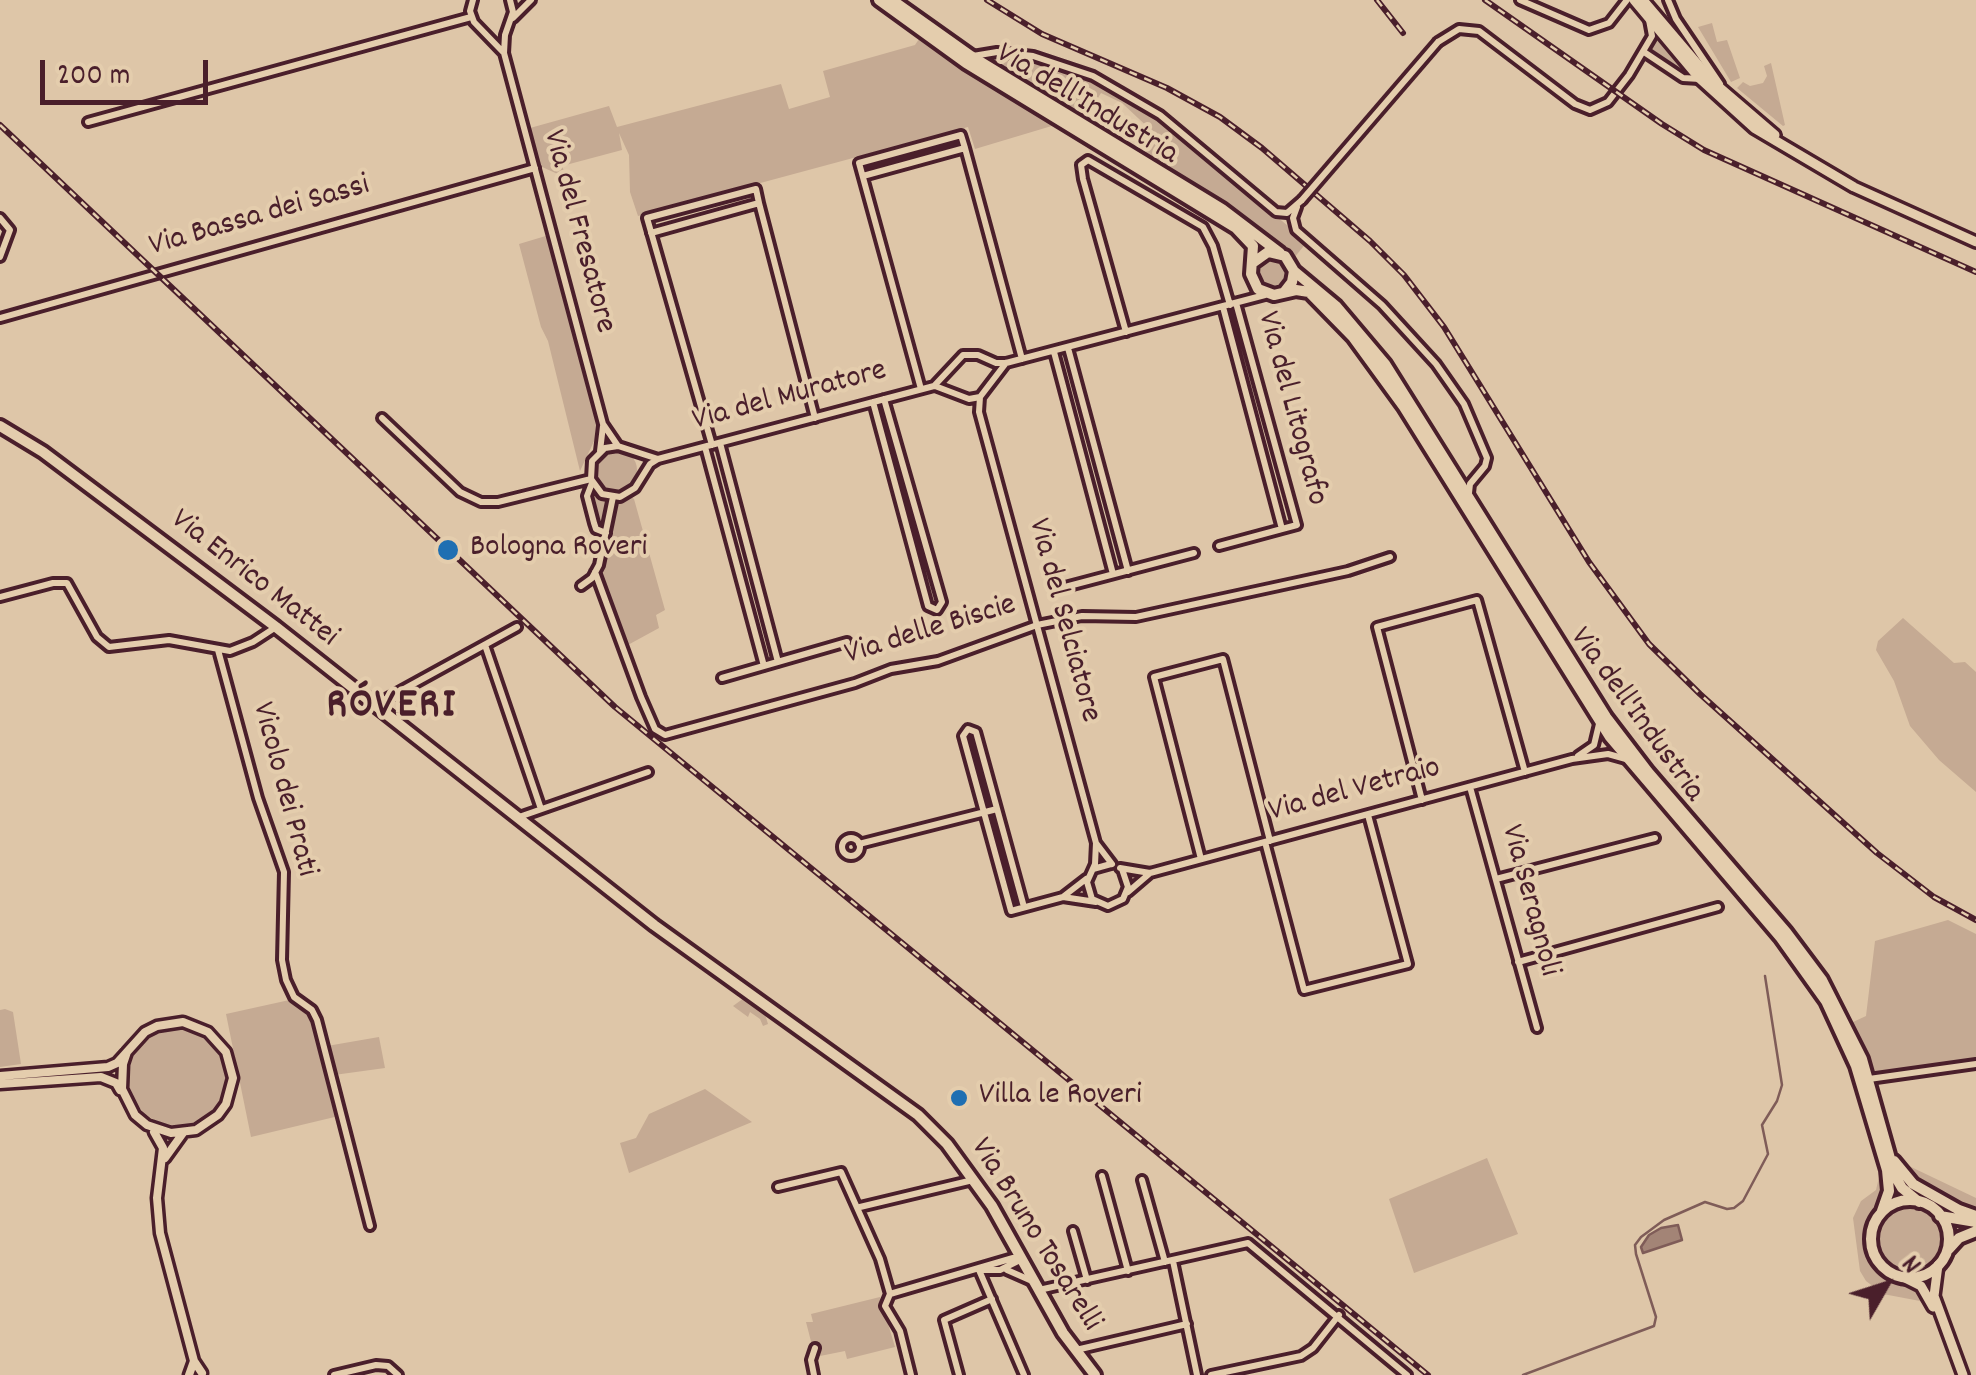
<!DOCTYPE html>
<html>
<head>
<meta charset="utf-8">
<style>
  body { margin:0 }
  #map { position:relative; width:1976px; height:1375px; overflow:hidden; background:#dec6a8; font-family:Dekko,sans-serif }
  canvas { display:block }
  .north { position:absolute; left:1836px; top:1235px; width:100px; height:100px; -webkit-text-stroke:8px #e4cdad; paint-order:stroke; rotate:51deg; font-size:28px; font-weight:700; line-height:40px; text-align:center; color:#4a1f2b }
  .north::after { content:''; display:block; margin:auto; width:35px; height:45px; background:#4a1f2b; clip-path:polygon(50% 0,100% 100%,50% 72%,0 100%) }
  .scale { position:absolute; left:40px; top:60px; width:168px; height:45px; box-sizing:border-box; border:5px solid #4a1f2b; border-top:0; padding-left:12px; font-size:30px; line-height:35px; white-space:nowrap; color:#4a1f2b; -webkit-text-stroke:8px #e4cdad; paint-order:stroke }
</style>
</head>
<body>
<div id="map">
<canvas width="1976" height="1375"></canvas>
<div class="north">N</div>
<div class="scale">200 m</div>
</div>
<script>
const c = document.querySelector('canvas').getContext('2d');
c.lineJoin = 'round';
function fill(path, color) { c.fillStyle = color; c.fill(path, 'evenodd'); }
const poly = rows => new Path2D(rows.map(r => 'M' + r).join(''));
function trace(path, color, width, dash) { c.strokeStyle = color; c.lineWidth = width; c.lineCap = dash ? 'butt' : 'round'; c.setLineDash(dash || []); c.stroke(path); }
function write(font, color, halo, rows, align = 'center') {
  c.font = font + ' Dekko,sans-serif'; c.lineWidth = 8; c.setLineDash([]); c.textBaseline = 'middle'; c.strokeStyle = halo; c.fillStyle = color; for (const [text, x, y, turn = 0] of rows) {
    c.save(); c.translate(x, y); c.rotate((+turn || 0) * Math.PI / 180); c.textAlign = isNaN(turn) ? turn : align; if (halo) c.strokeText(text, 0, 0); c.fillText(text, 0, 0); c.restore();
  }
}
fill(poly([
  [1712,23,1717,42,1727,40,1740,78,1731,82,1698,27],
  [1655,31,1693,75,1691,78,1650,52,1648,49],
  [919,39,1055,125,975,149,968,127,638,216,630,192,629,155,619,133,622,150,562,166,565,174,562,176,540,166,530,128,609,106,617,127,781,84,789,109,830,97,823,71,915,45],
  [1014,57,1052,64,1091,79,1163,121,1307,242,1294,258,1143,156,1154,133,1122,103,1101,93,1084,120,982,59],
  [1771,63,1785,125,1783,126,1737,88,1743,82,1750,86,1763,83,1767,76,1764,66],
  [549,235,597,423,596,437,580,471,548,341,541,327,519,244],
  '1256 273a16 16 0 1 1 32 0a16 16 0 1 1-32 0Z',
  '595 470a21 21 0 1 1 42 0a21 21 0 1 1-42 0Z',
  [592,489,607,499,603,528,597,527,590,496],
  [630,496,634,499,665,610,656,615,659,628,626,646,601,572,612,510,618,500],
  [1903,618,1954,663,1965,662,1976,672,1976,792,1939,760,1910,726,1894,681,1876,650,1878,641],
  [1948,920,1976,934,1976,1059,1904,1072,1871,1071,1851,1023,1866,1016,1875,941],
  [690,956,764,1011,768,1024,763,1026,760,1019,750,1012,748,1017,733,1006,744,998],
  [303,997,313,1008,327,1046,379,1037,385,1068,334,1075,343,1115,251,1137,226,1014],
  [5,1009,13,1012,21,1064,0,1067,0,1010],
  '128 1076a50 50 0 1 1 100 0a50 50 0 1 1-100 0Z',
  [705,1089,752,1122,629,1173,620,1143,636,1138,649,1114],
  [1487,1158,1518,1234,1414,1273,1389,1199],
  [1909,1166,1976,1198,1976,1214,1919,1185,1903,1169],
  [1880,1173,1882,1196,1865,1227,1866,1254,1876,1271,1885,1278,1916,1290,1927,1310,1920,1301,1883,1294,1866,1281,1860,1271,1853,1218,1861,1201,1876,1190],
  '1879 1238a31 31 0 1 1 62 0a31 31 0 1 1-62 0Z',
  [880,1297,895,1347,847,1359,845,1351,815,1357,806,1322,813,1322,811,1314]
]), '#c5aa93');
const water = poly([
  [1678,1225,1682,1240,1643,1253,1641,1247,1649,1235,1661,1228,1678,1225]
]);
fill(water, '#a38476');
trace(water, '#7f5c58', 2.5);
trace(poly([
  [1523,1375,1654,1326,1656,1317,1636,1254,1635,1245,1641,1237,1664,1220,1705,1202,1727,1209,1734,1208,1743,1201,1768,1154,1762,1125,1777,1101,1782,1085,1765,976]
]), '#7f5c58', 2.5);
const minor = poly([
  [473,0,470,11,474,22,503,52],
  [510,0,513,12,505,35,504,53,603,424,618,446],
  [1520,0,1589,30,1609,23,1627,0],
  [1668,0,1676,19,1720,84],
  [513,18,531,0],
  [1438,42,1459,29,1479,31,1575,104,1590,110,1608,102,1629,75,1652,36,1649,20],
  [1644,52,1683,78,1700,79],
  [973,56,997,52,1033,56,1093,76,1160,115,1276,212,1287,213,1302,200],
  [88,122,471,17],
  [863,176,965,148,1022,359],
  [1297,207,1293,218,1296,230,1382,305,1436,364,1464,404,1487,458,1485,466,1470,484,1469,493],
  [0,218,10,230,0,257],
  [651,233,759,203,815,418],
  [1223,307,1282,529,1297,525,1236,303],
  [0,318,535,168],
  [1126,332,1083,179,1081,165,1088,160,1203,227,1213,246,1230,305],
  [1068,348,1128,571],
  [1054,352,1113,574],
  [935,386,969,399,980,397,1006,363],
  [921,389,859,163,961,135,965,148],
  [980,397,979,412,1096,843,1112,864],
  [873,402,928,606,937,610,942,602,884,399],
  [382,418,460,492,481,502,498,502,591,479],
  [720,443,778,662],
  [712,445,647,218,756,189,759,203],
  [705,447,764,666],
  [600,451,603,426],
  [658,459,618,446,605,448,592,461,591,479,602,494,620,497,635,488,650,464,658,459,934,386,963,355,978,355,996,363,1006,363,1265,295],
  [592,483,587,496,594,523,596,529,606,533],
  [1219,546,1282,529],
  [595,572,641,697,655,729,665,735,855,683,891,669,938,661,1037,625,1082,616,1136,617,1348,571,1390,557],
  [581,586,592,578,599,565,613,497],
  [1065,587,1194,553],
  [0,597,53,583,67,583,97,637,109,647,169,640,230,651,253,642,276,627],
  [485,645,541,809],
  [218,650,258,798,284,872,282,960,286,980,294,997,312,1010,317,1020,370,1226],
  [722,678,847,642],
  [375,705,517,627],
  [1578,756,1594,745,1599,724],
  [1470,787,1537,1028],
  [1422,800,1377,627,1477,600,1525,772],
  [519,817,648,772],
  '842 847a9 9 0 1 1 18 0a9 9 0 1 1-18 0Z',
  [1265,842,1304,990,1408,964,1368,815],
  [1096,843,1095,864,1087,882,1092,899,1108,906,1123,899,1128,887,1122,869],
  [859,844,997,809],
  [1201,859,1154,677,1223,659,1270,841],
  [1120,868,1150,873,1572,759,1608,754,1626,759],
  [1093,869,1111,864],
  [1496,879,1655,838],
  [1128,892,1149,874],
  [1064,896,1086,879],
  [1024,907,976,732,968,729,963,736,1011,911,1063,897,1096,902],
  [1518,962,1718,907],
  [1869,1079,1976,1064],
  [1102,1176,1128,1271],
  [1142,1180,1165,1262],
  [778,1187,841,1172,880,1259,890,1294,885,1306,900,1331,911,1375],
  [860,1207,973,1180],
  [1073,1231,1087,1280],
  [1173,1261,1197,1375],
  [979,1270,1024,1375],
  [979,1270,1000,1270,1022,1259],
  [1007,1270,1032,1281],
  [1039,1290,1248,1243,1407,1375],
  [890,1294,1013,1258,1022,1258],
  [1076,1350,1187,1324],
  [334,1375,376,1365,388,1366,398,1375],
  [814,1375,811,1360,815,1348],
  [959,1375,944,1320,992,1299],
  [1211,1375,1301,1356,1313,1348,1339,1315]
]);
const tertiary = poly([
  [0,1076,108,1067,117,1063,145,1032,157,1026,183,1022,208,1032,226,1052,233,1078,226,1104,218,1115,196,1130,171,1133,147,1125,135,1115,122,1089,123,1064,127,1052],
  [0,1084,101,1077,116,1083,120,1090],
  [154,1132,163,1148,157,1198,160,1233,194,1361,202,1373],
  [165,1158,183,1133],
  [189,1375,194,1361]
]);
const secondary = poly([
  [1634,0,1700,79,1754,128,1854,187,1976,242],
  [1643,0,1712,81,1775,135],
  [1938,1265,1934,1296,1963,1375],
  [1905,1278,1921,1286,1933,1307]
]);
const primary = poly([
  [879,0,966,63,1236,228,1253,246,1251,274,1258,289,1274,295,1296,290,1309,292,1353,337,1404,407,1610,737,1781,938,1826,1001,1856,1066,1887,1170,1889,1191,1882,1211],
  [892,0,971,56,1222,209,1280,253],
  [1254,262,1268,252,1285,256,1294,271,1292,282,1285,291],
  [1294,271,1336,306,1385,364,1606,717,1648,772,1786,932,1822,980,1862,1059,1895,1176,1902,1188,1919,1202],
  [0,426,43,452,276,627,654,925,918,1115,947,1144,992,1206,1063,1333,1095,1375],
  [1894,1161,1913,1184,1959,1210,1976,1216],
  '1871 1239a39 39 0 1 1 78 0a39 39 0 1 1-78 0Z',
  [1940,1216,1976,1222],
  [1949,1249,1959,1238,1976,1231]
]);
trace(minor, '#4a1f2b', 14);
trace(tertiary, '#4a1f2b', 15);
trace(secondary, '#4a1f2b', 16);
trace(primary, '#4a1f2b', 18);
trace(minor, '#e4cdad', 6);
trace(tertiary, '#e4cdad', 8);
trace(secondary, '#e4cdad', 9);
trace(primary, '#e4cdad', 10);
const rail = poly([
  [987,0,1042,34,1167,88,1220,117,1262,148,1370,241,1404,275,1444,327,1589,562,1649,644,1700,694,1877,853,1934,897,1976,920],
  [1377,0,1403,33],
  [1485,0,1662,124,1704,150,1976,272],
  [0,125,615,707,1428,1375]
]);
trace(rail, '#4a1f2b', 6);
trace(rail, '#e4cdad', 2.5, [8]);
const minorBridge = poly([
  [1302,200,1438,42]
]);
trace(minorBridge, '#4a1f2b', 14, []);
trace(minorBridge, '#e4cdad', 6);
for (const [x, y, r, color] of [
  [448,550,12,"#1f6fb2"],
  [959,1098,10,"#1f6fb2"]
]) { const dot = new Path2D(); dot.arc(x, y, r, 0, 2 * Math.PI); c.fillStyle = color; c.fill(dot); trace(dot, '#e4cdad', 4); }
write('32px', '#4a1f2b', '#e4cdad', [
  ["Via dell'Industria",1086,106,31],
  ["Via Bassa dei Sassi",260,218,-16],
  ["Via del Fresatore",577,232,75],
  ["Via del Muratore",790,398,-15],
  ["Via del Litografo",1290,409,75],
  ["Via Enrico Mattei",253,580,38],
  ["Via del Selciatore",1062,621,75],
  ["Via delle Biscie",931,632,-17],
  ["Via dell'Industria",1635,716,54],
  ["Vicolo dei Prati",282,790,75],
  ["Via del Vetraio",1355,792,-15],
  ["Via Seragnoli",1528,901,75],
  ["Via Bruno Tosarelli",1034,1236,58]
]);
write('32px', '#4a1f2b', '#e4cdad', [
  ["Bologna Roveri",470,550],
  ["Villa le Roveri",979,1098]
], 'left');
c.letterSpacing = '2.5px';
write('bold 42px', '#4a1f2b', '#e4cdad', [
  ["RÓVERI",392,709]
]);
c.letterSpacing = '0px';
</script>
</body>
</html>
